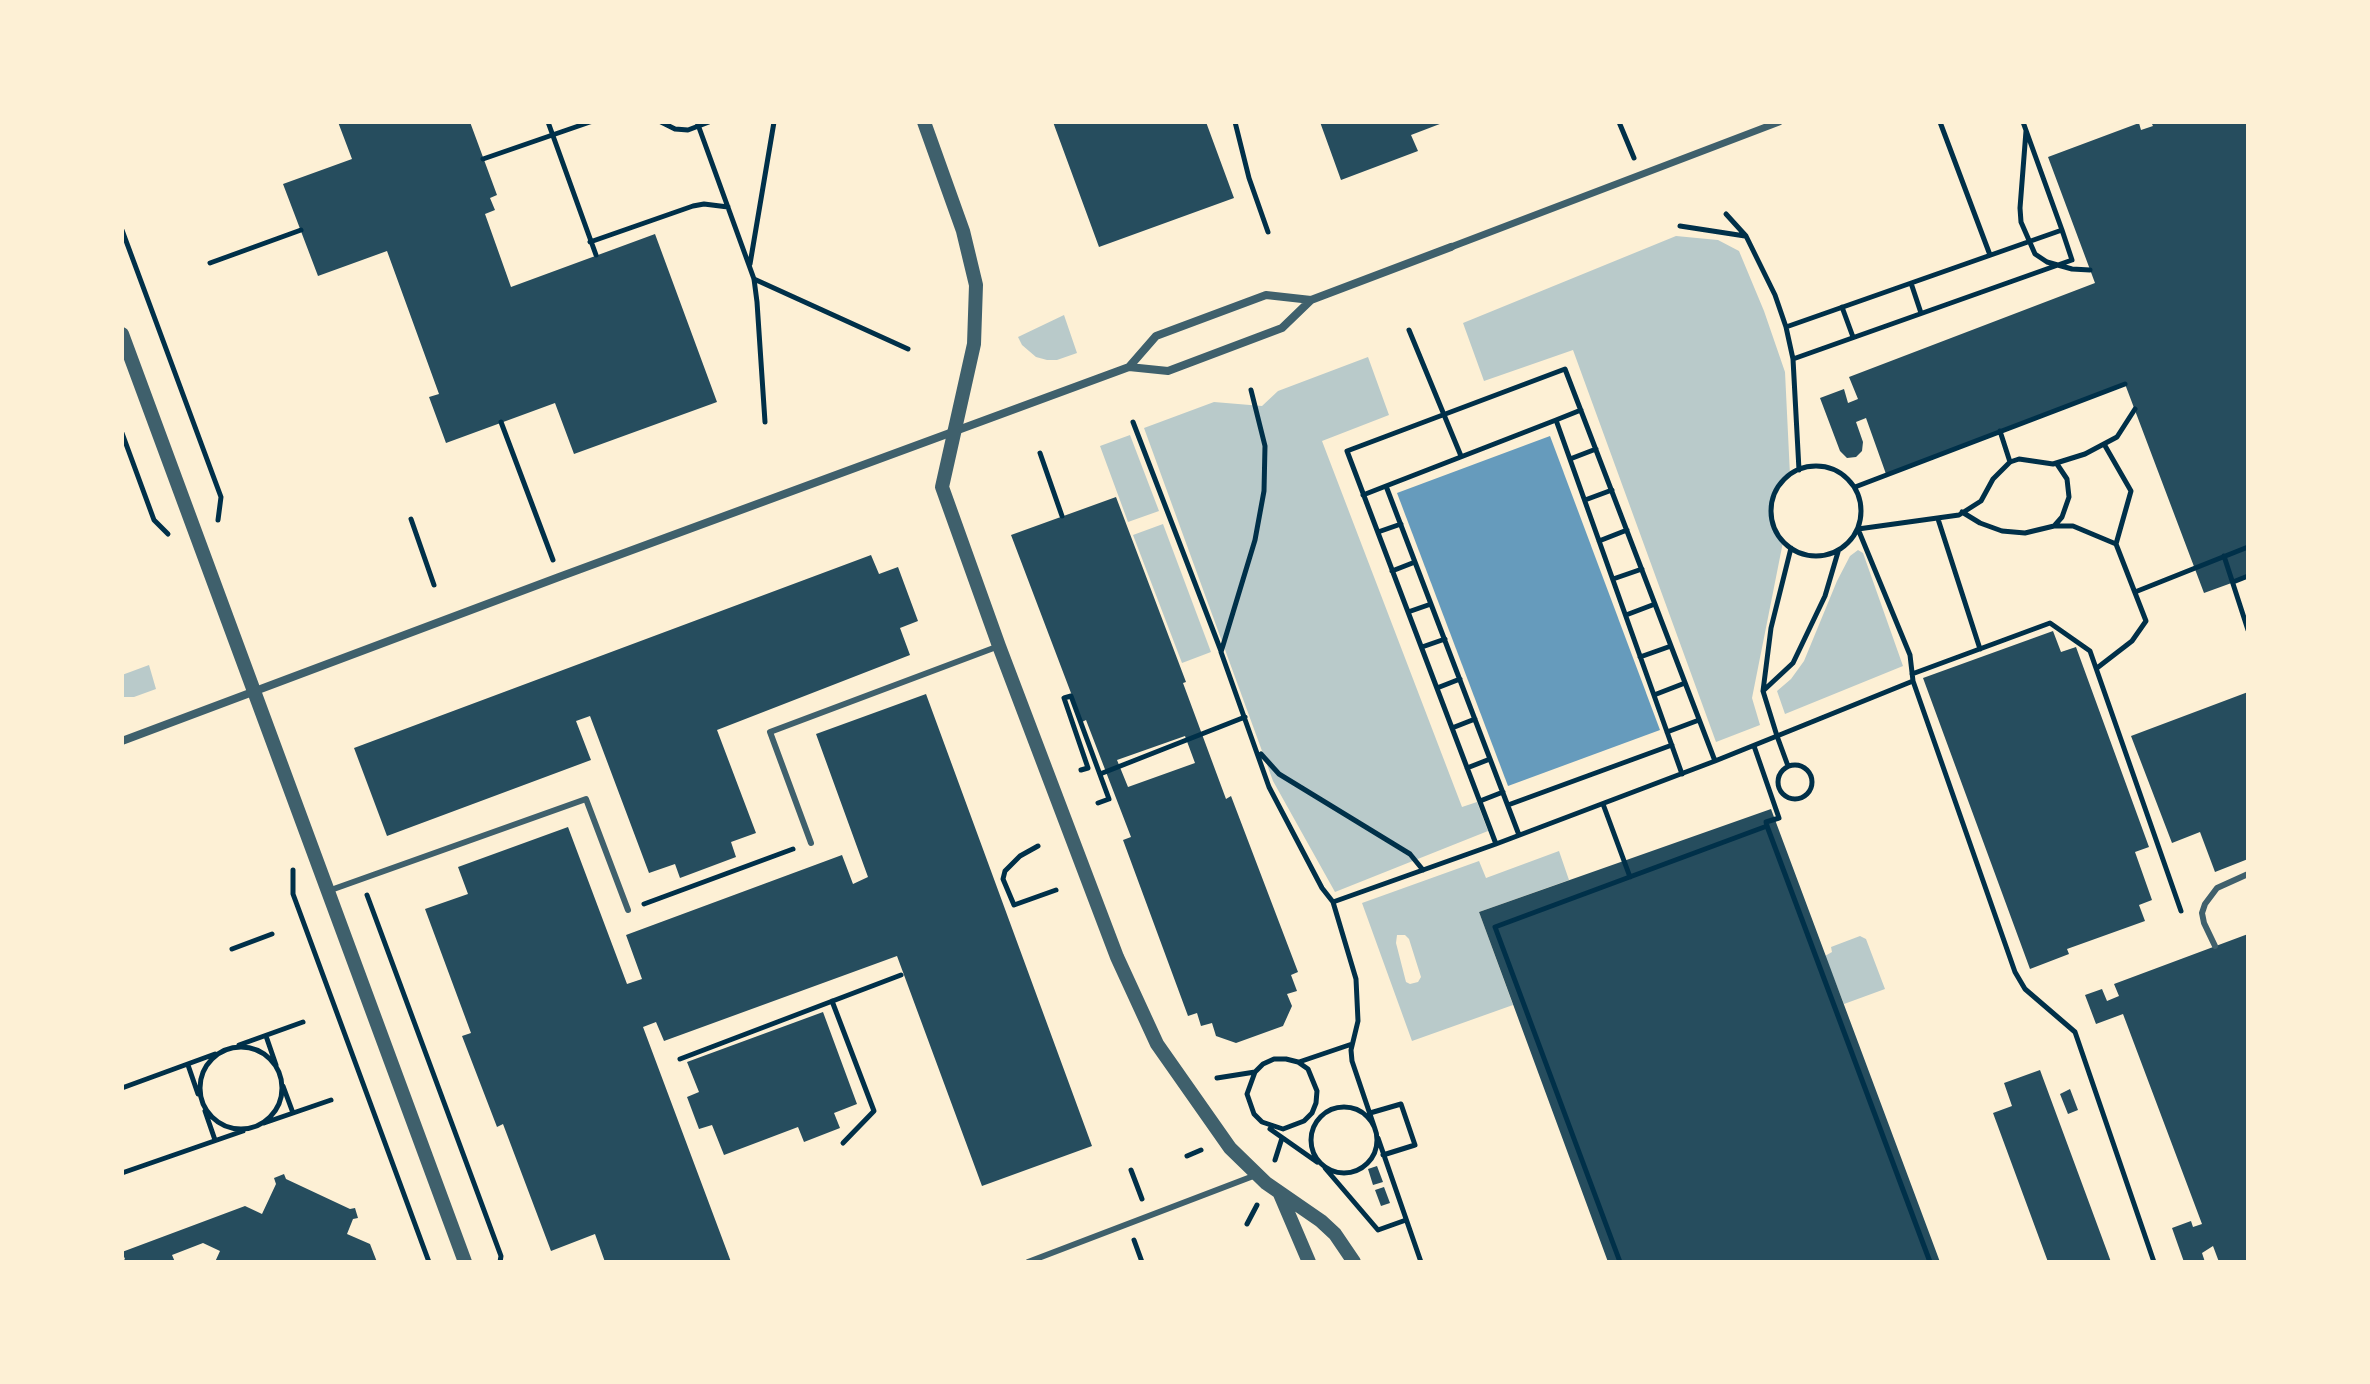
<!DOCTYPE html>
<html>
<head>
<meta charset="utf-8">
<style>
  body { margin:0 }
  #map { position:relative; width:2370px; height:1384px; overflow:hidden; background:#fdf0d5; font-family:"Noto Sans",sans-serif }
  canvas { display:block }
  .frame { position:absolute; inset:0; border:124px solid #fdf0d5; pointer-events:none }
</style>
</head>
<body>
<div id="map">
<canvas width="2370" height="1384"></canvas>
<div class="frame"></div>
</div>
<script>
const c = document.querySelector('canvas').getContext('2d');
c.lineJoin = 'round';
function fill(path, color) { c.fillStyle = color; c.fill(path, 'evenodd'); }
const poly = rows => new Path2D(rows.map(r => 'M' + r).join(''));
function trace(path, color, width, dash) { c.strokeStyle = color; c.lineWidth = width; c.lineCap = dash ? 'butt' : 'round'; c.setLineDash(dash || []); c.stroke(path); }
fill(poly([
  [1676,236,1718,240,1739,251,1764,311,1785,372,1790,475,1779,485,1773,499,1771,514,1774,529,1783,542,1752,698,1760,725,1716,742,1573,350,1484,381,1463,323],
  [1064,315,1077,353,1057,360,1047,360,1036,357,1022,345,1018,337],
  [1368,357,1389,415,1322,441,1462,807,1477,802,1488,831,1335,892,1273,781,1144,428,1214,402,1262,406,1278,391],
  [1130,435,1159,511,1128,522,1100,446],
  [1163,524,1211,652,1182,663,1133,535],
  [1858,550,1863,553,1903,666,1785,714,1777,691,1791,679,1804,661,1837,581,1850,556],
  [149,665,156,689,134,697,122,697,122,675],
  [1559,851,1569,880,1479,912,1513,1005,1412,1041,1362,903,1479,861,1486,878],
  [1397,935,1405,935,1409,939,1421,977,1418,982,1410,984,1406,982,1396,943],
  [1860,936,1866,939,1885,989,1844,1004,1825,956,1832,952,1831,947]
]), '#b9caca');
fill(poly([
  [1550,436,1660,730,1508,786,1397,493]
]), '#669bbc');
fill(poly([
  [338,122,461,122,461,124,470,122,497,195,490,198,495,210,485,214,511,287,655,234,717,402,574,454,555,403,446,443,429,397,439,394,387,251,318,276,283,184,352,159],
  [1053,122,1206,122,1234,198,1099,247],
  [1320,122,1445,122,1411,135,1418,151,1341,180],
  [2151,122,2193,122,2194,124,2201,122,2248,122,2248,577,2204,593,2125,384,1886,474,1866,418,1856,422,1863,442,1862,451,1856,457,1847,458,1840,451,1820,398,1844,389,1848,403,1858,399,1849,377,2095,283,2048,157,2139,123,2141,130,2153,126],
  [1116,497,1186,682,1183,683,1226,799,1231,796,1298,972,1291,975,1297,991,1287,994,1292,1006,1283,1026,1236,1043,1216,1036,1212,1023,1201,1026,1197,1013,1188,1016,1123,840,1131,837,1086,720,1082,722,1011,535],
  [1185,736,1195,763,1128,787,1117,760],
  [871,555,879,574,898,567,918,621,900,628,910,655,717,730,756,833,731,842,736,857,680,878,675,864,649,873,590,716,576,721,591,760,387,836,354,748],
  [2053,631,2061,652,2076,647,2149,847,2135,852,2152,900,2139,905,2145,921,2067,949,2069,954,2030,969,1923,678],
  [2248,692,2248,859,2215,872,2200,832,2172,843,2131,736],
  [926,694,1092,1146,982,1186,897,956,664,1041,656,1022,643,1027,731,1262,605,1262,595,1234,551,1251,503,1124,497,1127,462,1036,471,1033,425,909,468,894,458,867,568,827,627,984,642,979,626,935,842,855,853,884,868,877,816,734],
  [1771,809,1940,1262,1608,1262,1479,912],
  [2248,934,2248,1262,2219,1262,2213,1246,2202,1253,2205,1262,2184,1262,2172,1228,2191,1221,2193,1227,2202,1224,2123,1014,2096,1024,2085,995,2102,989,2107,1001,2119,996,2114,984],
  [823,1012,857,1104,834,1113,840,1128,804,1142,798,1127,724,1155,712,1125,699,1129,687,1097,699,1092,687,1062],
  [2040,1070,2057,1116,2111,1262,2048,1262,1993,1113,2012,1106,2004,1083],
  [2070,1089,2078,1110,2068,1114,2060,1094],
  [1377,1166,1383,1182,1373,1185,1368,1169],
  [284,1174,286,1179,350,1209,355,1208,358,1218,353,1219,347,1234,370,1244,377,1262,215,1262,220,1251,203,1243,172,1255,175,1262,122,1262,125,1259,122,1252,245,1206,262,1214,276,1184,274,1178],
  [1384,1187,1390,1203,1381,1206,1375,1190]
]), '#264d5e');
trace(poly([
  [548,122,596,255],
  [661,122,675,129,688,130,709,122],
  [697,122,754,279,757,302,765,422],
  [1235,122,1249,178,1268,232],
  [1619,122,1634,158],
  [1940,122,1990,255],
  [2026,131,2020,208,2021,222,2035,254,2047,262,2072,269,2090,270],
  [483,159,590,122],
  [1726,214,1746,236,1775,295,1786,327,1793,359,1799,470],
  [1680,226,1745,236],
  [122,230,221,497,218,520],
  [590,242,693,206,704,204,728,207],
  [210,263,301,230],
  [750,264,774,122],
  [754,279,908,349],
  [1911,283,1921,313],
  [1842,307,1853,337],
  [1786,327,2062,230,2023,122],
  [1409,330,1461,456],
  [1793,359,2072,260,2062,230],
  [1251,390,1265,446,1264,491,1255,540,1221,652,1269,787,1322,888,1333,902],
  [2135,409,2117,437,2085,454,2053,464,2019,459,2010,462,1993,479,1981,501,1959,515,1858,529,1910,655,1913,681,2015,972,2025,989,2075,1032,2154,1262],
  [1556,420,1581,410],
  [501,422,553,560],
  [1133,422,1221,651],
  [2000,431,2010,462],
  [122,433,154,520,168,534],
  [1040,453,1062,516],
  [1570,459,1596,449],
  '1771 511a45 45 0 1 1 90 0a45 45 0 1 1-90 0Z',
  [1855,487,2125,384],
  [1363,495,1386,486],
  [1585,500,1612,490],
  [1962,512,1980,523,2002,531,2025,533,2054,526,2073,526,2116,544],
  [411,519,434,585],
  [1938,519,1980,649],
  [2055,525,2062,517,2069,497,2067,479,2057,464],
  [1378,532,1401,524],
  [1599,541,1627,530],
  [2224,556,2248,630],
  [1392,571,1415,562],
  [1613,579,1642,569],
  [2233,582,2248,576],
  [2135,592,2248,547],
  [1408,612,1431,604],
  [1626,615,1655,604],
  [1422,647,1445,639],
  [1640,657,1671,646],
  [2097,668,2132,641,2146,621,2116,544,2131,491,2104,444],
  [1912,674,2050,623,2090,651,2181,911],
  [1437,688,1460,679],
  [1763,691,1793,663,1825,596,1838,552],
  [1654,695,1685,683],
  [1452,728,1475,719],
  [1667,732,1699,720],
  [1754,746,1779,818,1766,822,1767,826],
  [1261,754,1279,774,1410,854,1423,870],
  [1715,761,1777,736,1763,691,1771,628,1791,548],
  '1778 782a17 17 0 1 1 34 0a17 17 0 1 1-34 0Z',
  [1788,766,1777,736,1913,681],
  [1467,768,1490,759],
  [1081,770,1088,768,1064,698,1071,696,1109,799,1098,803],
  [1100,774,1245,717],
  [1480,801,1503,792],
  [1603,804,1630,877],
  [1508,805,1672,745],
  [1519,835,1386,486,1556,420,1682,774],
  [1038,846,1020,856,1005,871,1003,879,1014,905,1056,890],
  [293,870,293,894,429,1262],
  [367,895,501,1256,500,1262],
  [644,904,793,849],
  [232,949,272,934],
  [832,1001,874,1111,843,1143],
  [266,1036,276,1065],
  [239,1045,303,1022],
  '200 1088a41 41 0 1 1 82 0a41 41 0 1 1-82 0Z',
  [680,1059,901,975],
  [1299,1062,1352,1044],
  [188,1065,198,1094],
  [1217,1078,1255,1072,1263,1064,1274,1059,1286,1059,1298,1062,1308,1069,1317,1091,1316,1103,1312,1113,1304,1121,1283,1129,1262,1122,1254,1114,1247,1094,1255,1072],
  [283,1086,293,1113],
  [122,1088,215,1054],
  '1311 1140a33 33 0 1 1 66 0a33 33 0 1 1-66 0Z',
  [205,1111,215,1140],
  [1370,1113,1401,1104,1415,1145,1383,1155],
  [264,1123,331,1100],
  [1374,1126,1352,1061,1351,1050,1358,1021,1356,979,1333,902,1496,844,1715,761,1565,369,1347,451,1496,844],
  [1270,1129,1317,1162],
  [1378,1138,1421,1262],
  [1187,1156,1201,1150],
  [1275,1160,1282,1138],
  [1325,1168,1378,1230,1406,1220],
  [1131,1170,1142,1199],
  [122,1173,243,1131],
  [1247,1224,1257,1205],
  [1134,1240,1142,1262],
  [1620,1262,1495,927,1767,826,1930,1262]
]), '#003049', 5);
trace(poly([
  [811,843,770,732,999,646],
  [328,891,586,799,628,910],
  [2215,946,2204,923,2202,913,2205,904,2217,888,2248,874],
  [1028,1262,1256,1175]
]), '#3f606c', 6);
trace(poly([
  [1451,247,1779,122]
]), '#3f606c', 7);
trace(poly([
  [1129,367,1156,336,1266,295,1311,300],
  [122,741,559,577,1129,367,1168,371,1282,328,1311,300,1451,247]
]), '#3f606c', 8);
trace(poly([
  [924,122,963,231,976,285,974,344,942,487,999,646,1117,957,1157,1044,1230,1148,1266,1183,1321,1221,1335,1234,1354,1262],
  [122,334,465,1262],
  [1280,1194,1309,1262]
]), '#3f606c', 14);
</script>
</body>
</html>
